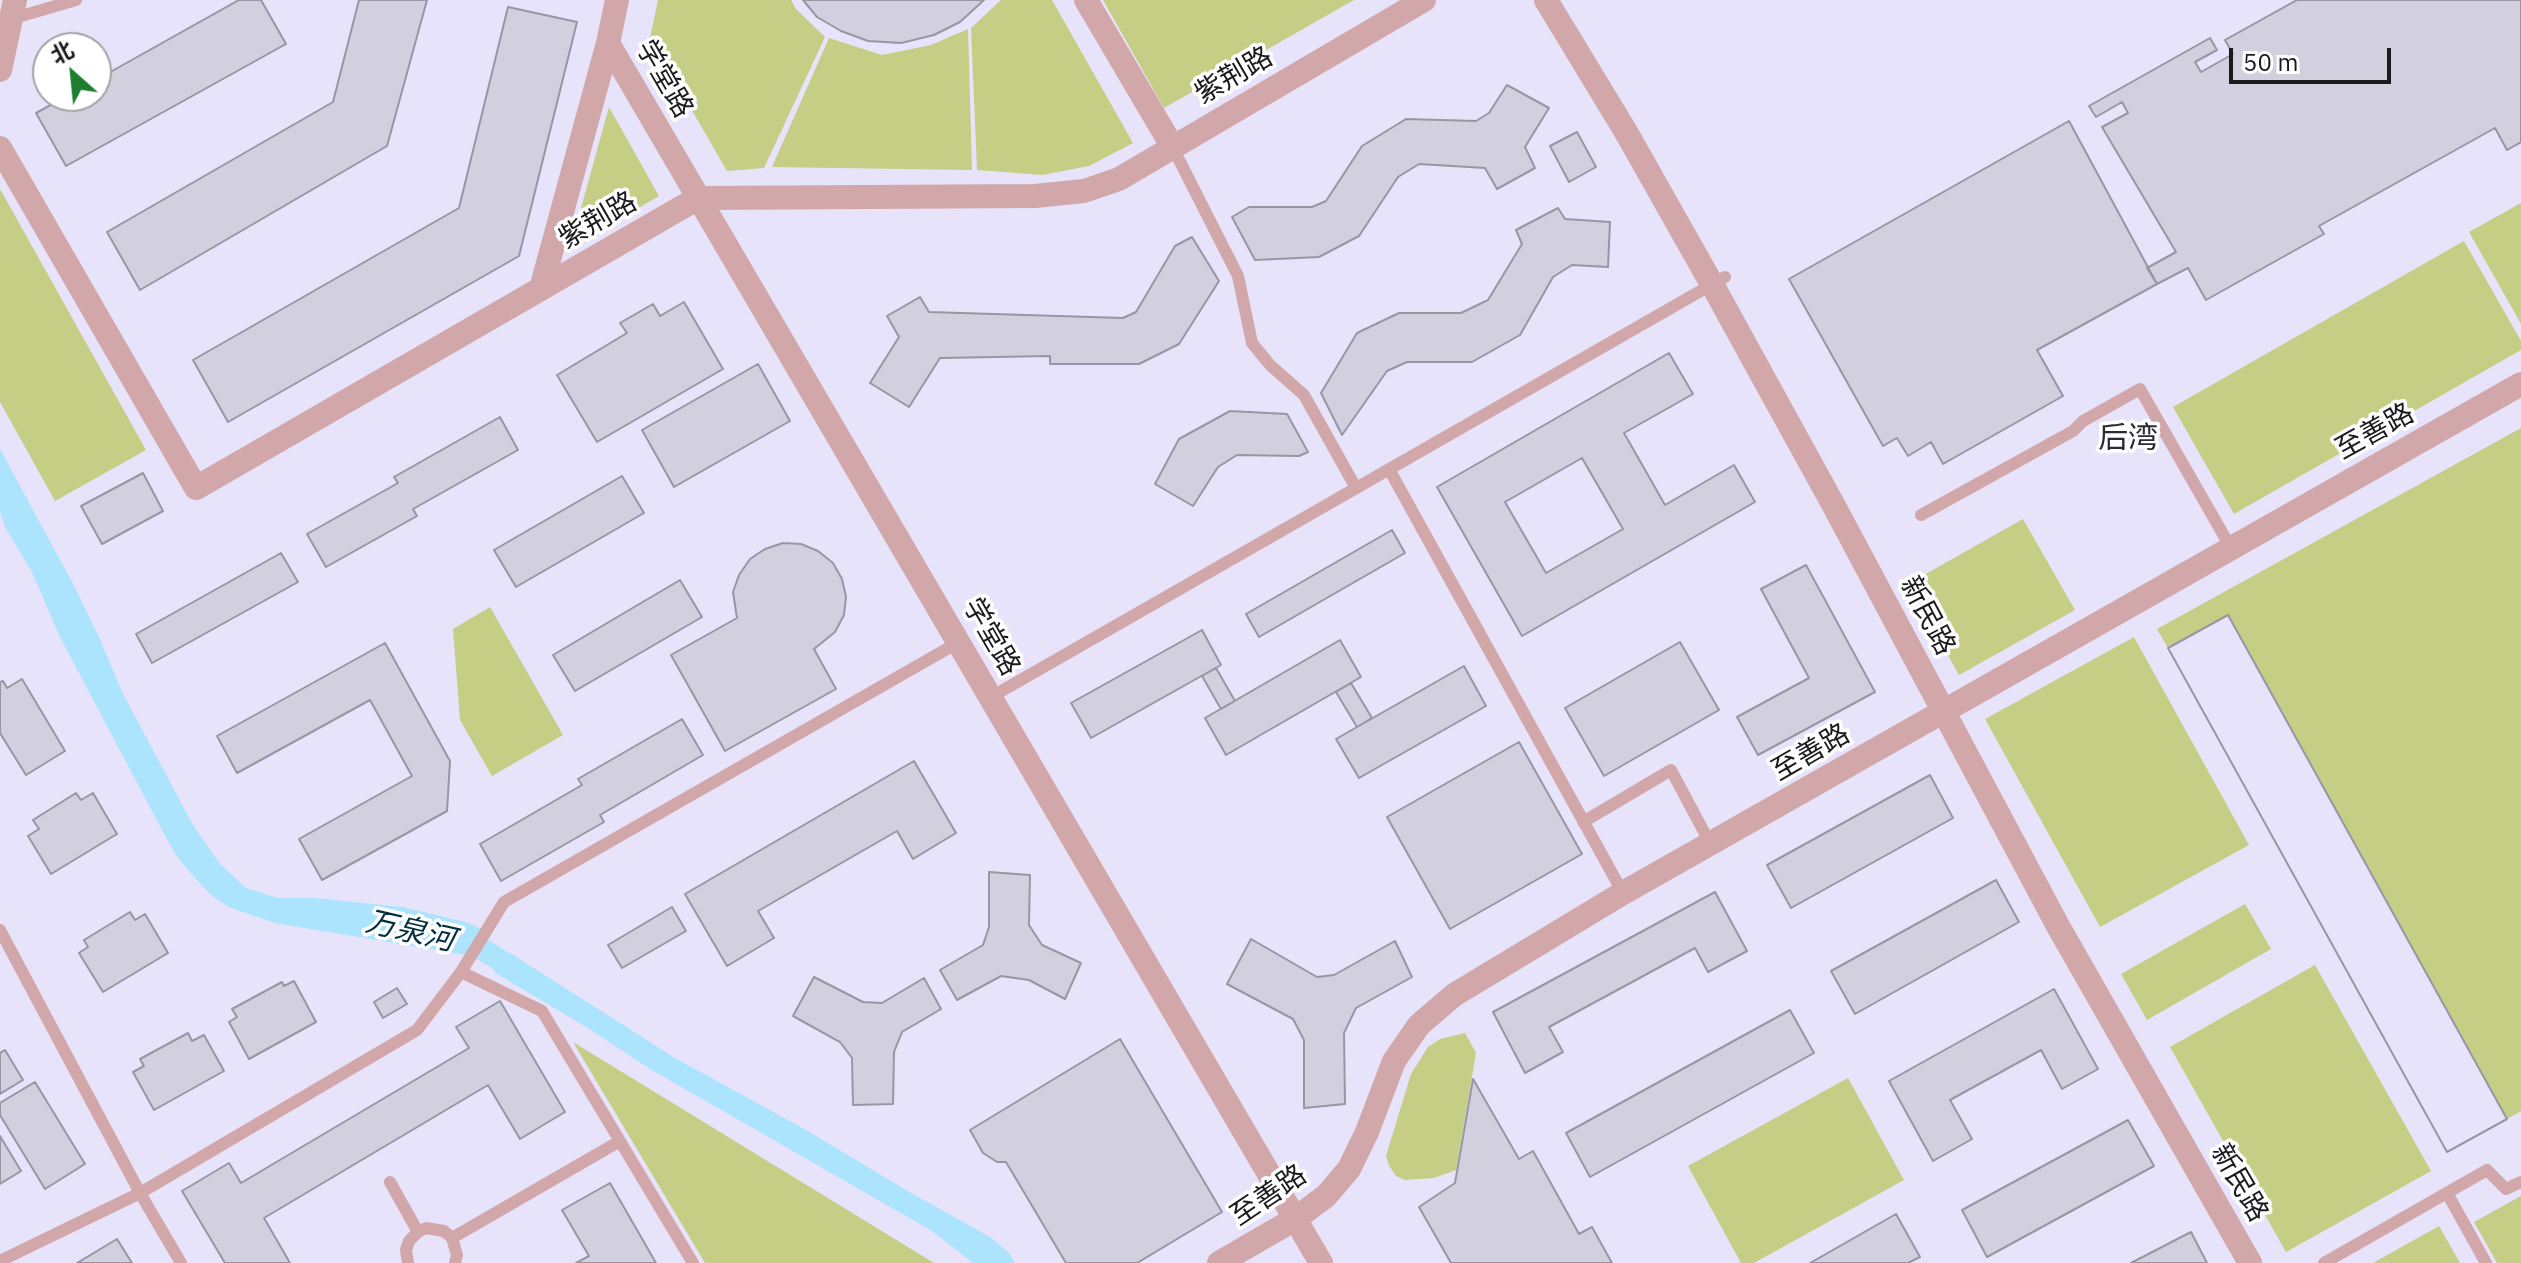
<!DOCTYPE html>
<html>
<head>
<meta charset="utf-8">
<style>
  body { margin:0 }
  #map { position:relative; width:2521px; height:1263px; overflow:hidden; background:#f1efff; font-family:"IBM Plex Sans","Noto Sans SC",sans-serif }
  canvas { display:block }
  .north { position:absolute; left:32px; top:32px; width:80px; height:80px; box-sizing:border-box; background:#fff; border:2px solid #a4a3a5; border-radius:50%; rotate:333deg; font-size:22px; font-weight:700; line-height:32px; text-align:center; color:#1b1a1f }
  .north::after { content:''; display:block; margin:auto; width:28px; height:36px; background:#1d7e30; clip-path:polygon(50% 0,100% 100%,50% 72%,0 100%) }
  .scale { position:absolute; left:2229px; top:48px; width:162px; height:36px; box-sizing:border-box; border:4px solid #1b1a1f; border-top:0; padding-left:10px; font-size:24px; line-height:28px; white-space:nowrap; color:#1b1a1f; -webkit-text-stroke:6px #fff; paint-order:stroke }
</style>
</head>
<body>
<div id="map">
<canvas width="2521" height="1263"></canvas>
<div class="north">北</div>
<div class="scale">50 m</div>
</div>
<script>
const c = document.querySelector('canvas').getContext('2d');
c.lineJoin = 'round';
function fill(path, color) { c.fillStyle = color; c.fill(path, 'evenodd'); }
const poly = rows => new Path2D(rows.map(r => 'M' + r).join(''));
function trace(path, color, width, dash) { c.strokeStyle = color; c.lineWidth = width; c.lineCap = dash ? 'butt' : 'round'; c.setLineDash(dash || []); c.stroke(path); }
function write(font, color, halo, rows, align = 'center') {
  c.font = font + ' "IBM Plex Sans","Noto Sans SC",sans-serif'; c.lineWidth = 7; c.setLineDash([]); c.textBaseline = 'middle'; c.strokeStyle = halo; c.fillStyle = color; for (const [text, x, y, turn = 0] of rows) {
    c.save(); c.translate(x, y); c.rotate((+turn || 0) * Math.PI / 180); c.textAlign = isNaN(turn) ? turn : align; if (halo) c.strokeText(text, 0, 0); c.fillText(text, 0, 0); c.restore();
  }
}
fill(poly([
  [0,0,2521,0,2521,1263,0,1263],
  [48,48,96,48,96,96,48,96]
]), '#e7e3fa');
fill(poly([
  [658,0,791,0,796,9,825,37,764,168,727,171,650,38],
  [1001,0,1052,0,1133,143,1089,166,1042,175,977,170,971,28],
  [1103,0,1354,0,1164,108],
  [968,29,972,170,772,167,829,38,882,55,931,45],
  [609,107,659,196,570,248],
  [0,189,146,450,55,501,0,402],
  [2521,203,2521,324,2469,232],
  [2464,241,2521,341,2521,350,2234,514,2173,407],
  [2521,428,2521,1111,2507,1119,2228,616,2168,648,2157,629],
  [2023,519,2075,610,1959,675,1908,584],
  [490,607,563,735,492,776,460,720,453,629],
  [2134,637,2249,845,2100,927,1985,719],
  [2245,904,2271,949,2147,1020,2121,974],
  [2315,965,2431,1171,2286,1252,2170,1047],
  [1465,1033,1476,1053,1456,1170,1434,1178,1405,1180,1396,1176,1389,1166,1386,1156,1411,1074,1428,1047,1440,1039],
  [573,1042,934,1263,705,1263],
  [1848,1078,1904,1180,1754,1263,1741,1263,1688,1166],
  [2521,1196,2521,1263,2497,1263,2474,1222],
  [2439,1226,2460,1263,2373,1263]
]), '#c5ce84');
fill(poly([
  [0,449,73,584,99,637,122,692,193,825,220,864,246,888,278,898,314,898,403,907,469,923,484,930,467,955,275,923,229,907,211,895,194,877,176,855,161,828,60,637,31,570,6,529,0,512],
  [510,953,675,1058,806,1130,911,1193,990,1237,1009,1253,1015,1263,973,1263,932,1231,650,1069,591,1030,494,972,506,954]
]), '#ace4fd');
trace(poly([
  [454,940,484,950,526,977]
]), '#ace4fd', 22);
const building = poly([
  [239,0,261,0,286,44,66,166,36,113,67,96,96,96,96,80,239,0],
  [359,0,427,0,387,146,140,290,107,232,333,102,359,0],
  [803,0,984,0,960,22,934,35,901,43,868,41,841,31,817,17,803,0],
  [2297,0,2521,0,2521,142,2507,150,2495,128,2319,226,2324,234,2206,300,2188,268,2157,284,2147,268,2176,252,2102,127,2128,113,2122,102,2096,117,2089,106,2210,38,2217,50,2195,62,2201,72,2233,54,2225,40,2297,0],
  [508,7,577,22,519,256,228,422,193,360,459,208,508,7],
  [1507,85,1549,108,1525,147,1535,168,1497,189,1485,168,1419,164,1398,177,1359,236,1319,257,1255,260,1232,217,1249,207,1312,207,1326,201,1362,146,1406,119,1476,121,1489,113,1507,85],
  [2069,121,2157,284,2037,350,2063,396,1943,464,1931,442,1908,456,1897,438,1883,446,1789,279,2069,121],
  [1577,132,1596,167,1569,182,1550,146,1577,132],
  [1558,208,1565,219,1610,222,1608,267,1572,265,1553,277,1520,335,1472,362,1407,362,1387,371,1342,435,1321,393,1357,333,1399,313,1461,313,1488,300,1522,244,1516,230,1558,208],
  [1192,237,1219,281,1179,344,1139,364,1050,364,1050,356,940,358,909,407,870,383,899,337,887,316,920,297,929,312,1123,318,1136,312,1175,246,1192,237],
  [684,302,723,369,597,442,557,375,627,333,620,323,653,304,660,316,684,302],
  [1669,353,1693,394,1624,433,1665,505,1734,465,1755,502,1522,636,1437,487,1669,353],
  [1582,458,1623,529,1546,573,1505,502,1582,458],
  [758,364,790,421,674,487,642,430,758,364],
  [1230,411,1287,414,1308,452,1299,456,1237,455,1218,467,1193,506,1155,484,1179,439,1230,411],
  [500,417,518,450,413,509,417,516,326,567,307,534,398,483,394,477,500,417],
  [143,473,163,511,102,544,81,506,143,473],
  [622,476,644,513,516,587,494,550,622,476],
  [1392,530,1405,553,1259,637,1246,614,1392,530],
  [783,543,801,544,818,551,833,563,842,579,846,597,844,615,835,632,814,649,836,689,725,751,671,655,737,618,733,592,739,575,750,559,765,549,783,543],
  [281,553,298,582,152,663,136,634,281,553],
  [1806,565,1875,692,1758,755,1737,717,1809,678,1761,589,1806,565],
  [680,580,702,617,575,691,553,655,680,580],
  [2228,615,2507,1119,2447,1152,2168,648,2228,615],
  [2228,615,2507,1119,2447,1152,2168,648,2228,615],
  [1202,630,1221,665,1091,738,1071,703,1202,630],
  [1340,640,1361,677,1226,755,1205,718,1340,640],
  [1680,642,1719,710,1604,776,1565,708,1680,642],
  [385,643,450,761,447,811,322,880,299,839,412,776,370,700,237,773,217,736,385,643],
  [1464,666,1486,706,1359,778,1336,739,1464,666],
  [1216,668,1235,701,1221,709,1202,676,1216,668],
  [22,679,65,751,26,775,0,733,0,682,3,681,7,688,22,679],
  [1351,683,1372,718,1357,727,1336,692,1351,683],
  [682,719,703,755,600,815,604,822,501,881,480,844,582,785,578,779,682,719],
  [1519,742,1582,854,1450,929,1387,817,1519,742],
  [914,761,956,833,913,859,897,831,758,911,774,938,727,966,685,894,914,761],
  [1930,775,1953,818,1791,908,1767,865,1930,775],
  [76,793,81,800,93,793,117,834,51,874,28,836,39,829,33,820,76,793],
  [989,872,1030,875,1029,925,1042,945,1081,963,1065,999,1029,980,1001,976,957,1000,940,970,983,945,989,927,989,872],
  [1996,880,2019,922,1855,1014,1831,971,1996,880],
  [1715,892,1747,951,1708,972,1695,948,1549,1027,1563,1052,1525,1073,1493,1012,1715,892],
  [672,907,686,931,622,968,608,945,672,907],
  [130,912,135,920,145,914,168,953,103,992,79,953,88,947,84,940,130,912],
  [1251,939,1317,977,1334,975,1395,941,1412,977,1356,1008,1344,1033,1345,1104,1304,1108,1304,1040,1293,1019,1227,984,1251,939],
  [814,977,863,1002,882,1003,924,978,941,1009,902,1032,894,1052,893,1104,853,1105,852,1058,840,1042,793,1016,814,977],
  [294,981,316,1022,249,1059,229,1022,237,1017,232,1009,282,982,284,986,294,981],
  [397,988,407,1004,383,1018,374,1002,397,988],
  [2054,989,2098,1069,2062,1089,2041,1050,1950,1100,1972,1139,1933,1161,1889,1081,2054,989],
  [500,1001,565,1112,520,1139,488,1085,264,1218,290,1263,225,1263,182,1191,229,1163,241,1183,469,1048,456,1027,500,1001],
  [1790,1010,1814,1053,1590,1177,1566,1133,1790,1010],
  [188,1033,192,1041,204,1035,224,1071,154,1110,133,1072,144,1066,140,1059,188,1033],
  [1120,1039,1222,1212,1137,1263,1066,1263,1006,1162,997,1162,983,1153,970,1130,1120,1039],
  [5,1050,23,1080,0,1094,0,1053,5,1050],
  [1473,1079,1519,1159,1533,1151,1579,1234,1592,1227,1612,1263,1451,1263,1419,1207,1455,1183,1473,1079],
  [35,1082,85,1164,45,1189,0,1115,0,1103,35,1082],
  [2128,1120,2154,1166,1987,1257,1962,1210,2128,1120],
  [0,1136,21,1171,0,1184,0,1136],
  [610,1183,656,1263,576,1263,589,1256,562,1210,610,1183],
  [1896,1214,1920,1257,1908,1263,1810,1263,1896,1214],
  [2191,1232,2207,1263,2131,1263,2191,1232],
  [117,1239,132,1263,77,1263,117,1239]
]);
fill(building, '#d2d0df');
trace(building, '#9896a4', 2);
trace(poly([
  [11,19,76,0],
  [1172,146,1238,276,1252,343,1270,365,1304,395,1356,488],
  [1389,469,1623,893],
  [1921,515,2073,431,2083,421,2140,389,2231,548],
  [991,697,1725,277],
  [1583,822,1671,770,1711,845],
  [0,930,140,1193,181,1263],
  [461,972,542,1011,693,1263],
  [390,1182,418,1232],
  [2447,1193,2486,1263],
  [452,1238,620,1141],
  [0,1261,140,1193,417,1030,461,972,504,902,959,642],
  [408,1263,406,1250,409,1241,418,1232,426,1228,444,1231,452,1238,457,1255,455,1263],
  [2324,1263,2487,1170,2506,1189,2521,1182]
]), '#d1a7a9', 12);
trace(poly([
  [1086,0,1172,146],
  [1546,0,1626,132,1713,286,1834,506,2058,926,2250,1263],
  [608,43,1321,1263],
  [0,70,15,0],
  [0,148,196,488,698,198,1035,196,1084,191,1119,179,1424,0],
  [541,289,608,43,617,0],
  [1219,1263,1295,1219,1326,1196,1349,1169,1367,1132,1394,1061,1419,1025,1454,995,1623,893,2521,384]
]), '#d1a7a9', 24);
write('28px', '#1b1a1f', '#fff', [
  ["紫荆路",1234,76,-30],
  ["学堂路",664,79,60],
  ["紫荆路",598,221,-30],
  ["至善路",2375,432,-29],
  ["新民路",1927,616,62],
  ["学堂路",991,637,60],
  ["至善路",1811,753,-30],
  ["新民路",2239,1183,60],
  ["至善路",1269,1196,-34]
]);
write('30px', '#2b2934', '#fff', [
  ["后湾",2128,439]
]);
write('italic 30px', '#002f40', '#fff', [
  ["万泉河",410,932,13]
]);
</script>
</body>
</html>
